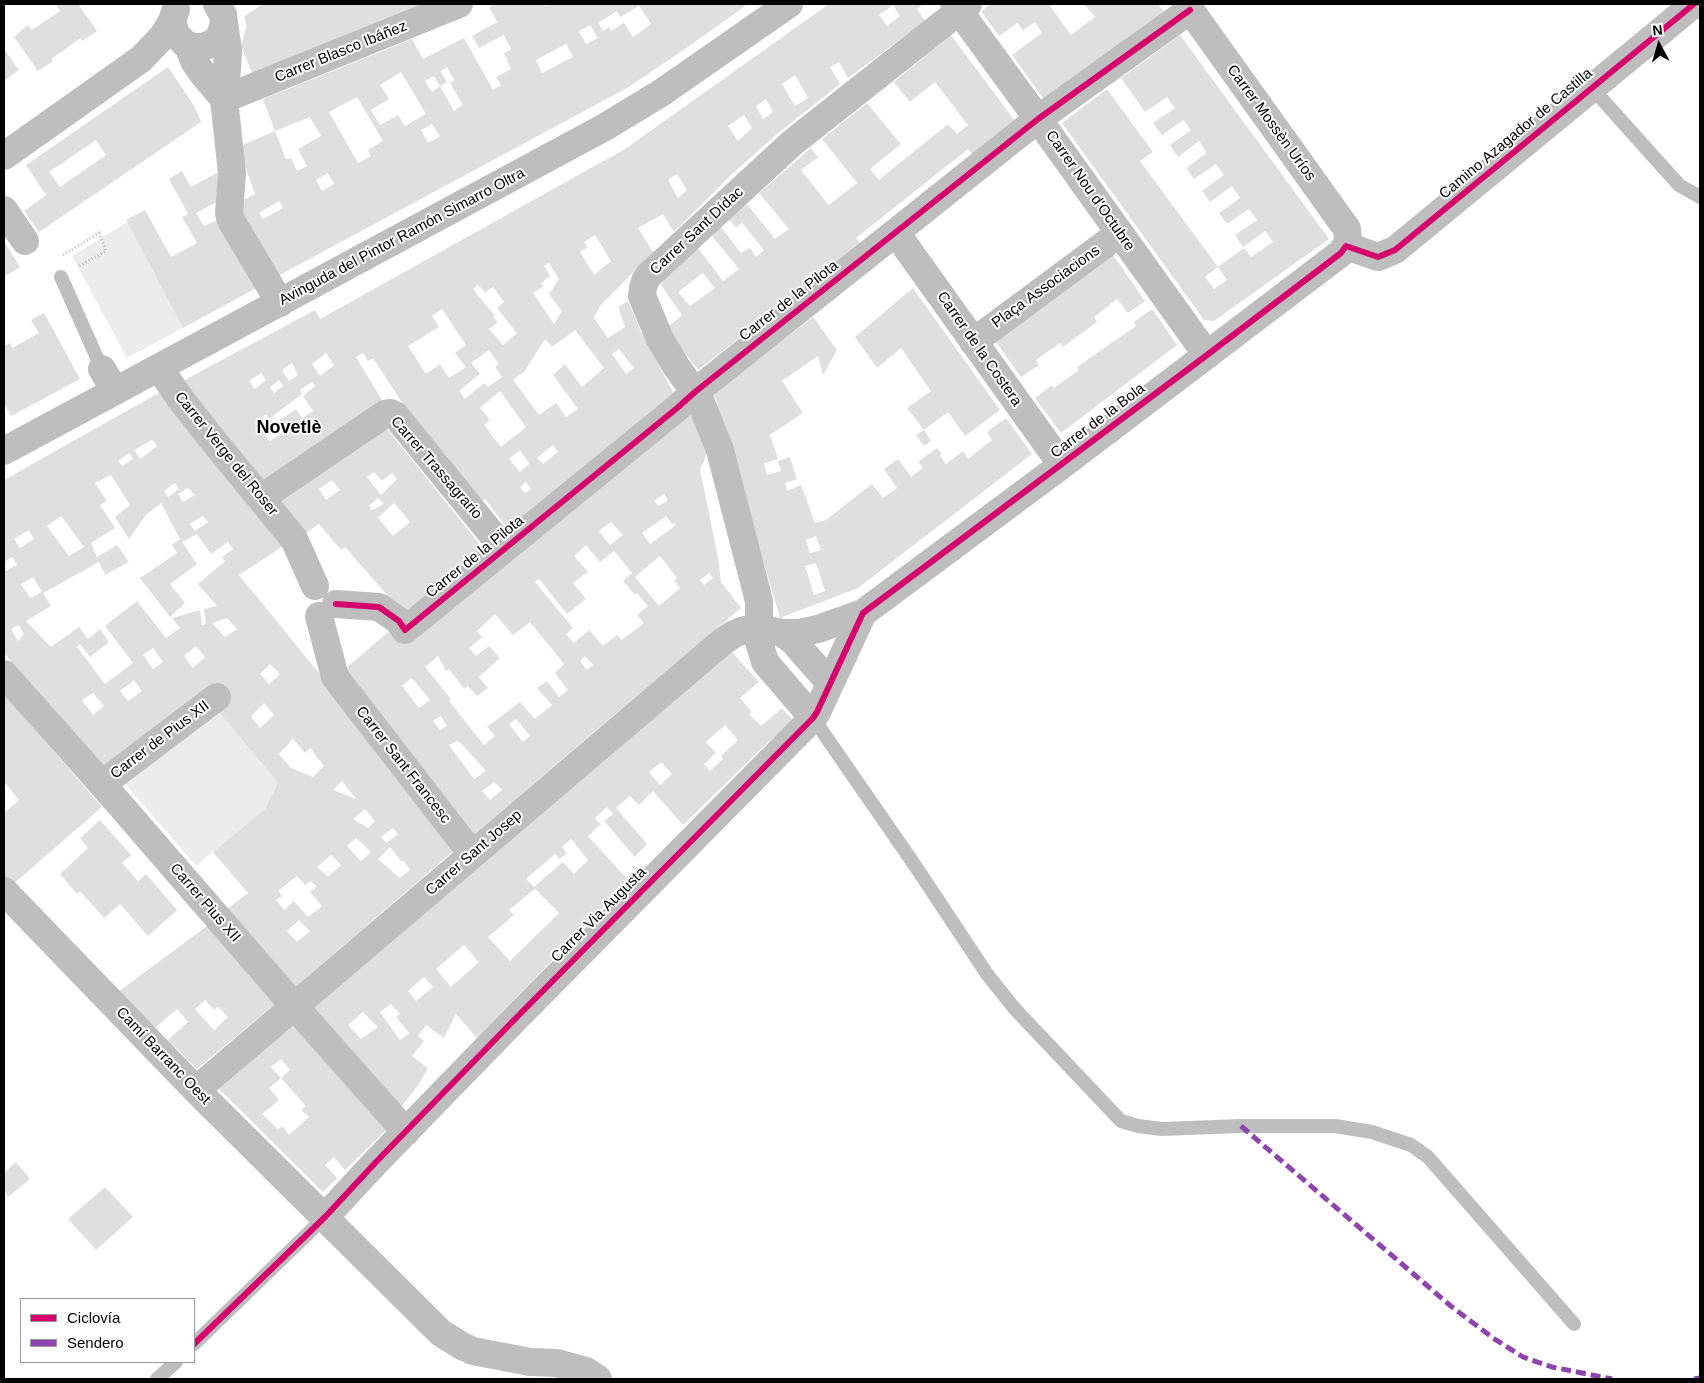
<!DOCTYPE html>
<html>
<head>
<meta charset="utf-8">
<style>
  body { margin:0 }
  #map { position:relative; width:1704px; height:1383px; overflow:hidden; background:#fff; font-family:Helvetica,sans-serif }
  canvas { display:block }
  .frame { position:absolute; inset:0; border:5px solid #000; pointer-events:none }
  .legend { position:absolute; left:20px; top:1298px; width:175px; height:65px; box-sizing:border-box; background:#fff; border:1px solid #999; margin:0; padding:6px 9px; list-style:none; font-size:15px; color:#000 }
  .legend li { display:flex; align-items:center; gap:10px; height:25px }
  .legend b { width:25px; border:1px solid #999 }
  .north { position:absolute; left:1634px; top:20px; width:50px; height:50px; -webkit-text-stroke:4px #fff; paint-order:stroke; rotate:354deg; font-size:14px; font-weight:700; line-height:20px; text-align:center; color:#000 }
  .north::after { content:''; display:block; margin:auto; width:18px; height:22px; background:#000; clip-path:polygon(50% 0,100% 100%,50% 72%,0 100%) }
</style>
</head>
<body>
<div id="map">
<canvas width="1704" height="1383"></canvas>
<div class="frame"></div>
<ul class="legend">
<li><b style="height:6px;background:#d6006c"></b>Ciclovía</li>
<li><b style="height:6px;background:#8e44ad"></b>Sendero</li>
</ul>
<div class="north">N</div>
</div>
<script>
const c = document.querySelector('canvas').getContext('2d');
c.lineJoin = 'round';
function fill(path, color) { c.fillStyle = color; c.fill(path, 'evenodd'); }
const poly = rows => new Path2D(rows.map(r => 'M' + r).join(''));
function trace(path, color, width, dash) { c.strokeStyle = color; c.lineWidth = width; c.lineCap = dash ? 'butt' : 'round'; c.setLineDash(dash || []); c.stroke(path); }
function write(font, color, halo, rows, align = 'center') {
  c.font = font + ' Helvetica,sans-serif'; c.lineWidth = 4; c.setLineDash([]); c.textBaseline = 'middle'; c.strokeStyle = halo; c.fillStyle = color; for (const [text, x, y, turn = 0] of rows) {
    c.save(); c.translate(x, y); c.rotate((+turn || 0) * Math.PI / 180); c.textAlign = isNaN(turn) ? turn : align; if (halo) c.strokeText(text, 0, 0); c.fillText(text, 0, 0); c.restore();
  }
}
fill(poly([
  [127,222,183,328,127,358,72,256],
  [217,710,278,783,265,809,196,866,123,781]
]), '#ececec');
fill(poly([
  [58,4,78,4,97,31,82,41,81,38,51,59,53,61,38,71,14,37,28,25,32,30,60,11,56,5],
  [263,4,422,4,252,73,241,46,246,27,245,16],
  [497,4,544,4,545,6,551,4,748,4,688,47,627,88,276,277,237,203,255,194,238,147,275,131,286,159,291,158,297,171,307,166,298,149,321,136,310,117,275,131,263,99,412,39,423,59,464,38,493,90,501,85,496,77,511,69,504,53,511,49,504,35,479,48,472,36,497,22,489,7],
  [639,6,651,24,633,37,624,23,611,31,609,27,603,31,598,23,617,11,620,17],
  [590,25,598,38,586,44,579,31],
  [566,44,573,57,542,73,536,60],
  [447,67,454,80,450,83,463,105,454,111,440,86,432,92,425,81,434,76,440,86,447,82,441,71],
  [401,72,426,114,405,126,398,115,380,125,371,110,389,99,380,85],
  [357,97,383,141,368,150,371,156,358,163,329,112],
  [432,124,440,136,428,143,421,130],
  [328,173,334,184,322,191,316,180],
  [279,201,283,208,263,219,259,213],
  [829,4,924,4,917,9,925,21,848,78,839,62,830,67,840,84,777,134,731,175,674,232,663,214,638,228,653,252,600,306,594,318,608,338,625,327,618,307,628,301,641,332,677,399,510,532,485,499,481,502,405,407,373,358,368,361,363,353,356,357,385,405,263,489,181,382,315,310,320,319,625,149],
  [893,5,900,16,887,26,879,15],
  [795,75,808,98,795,106,782,84],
  [766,99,773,112,763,119,756,106],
  [744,115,752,128,738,141,728,126],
  [677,174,687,190,678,198,668,180],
  [595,235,611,261,594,275,580,252,588,247,584,242],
  [549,263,559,279,549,294,562,311,554,324,533,293,544,286,541,283,550,276,544,266],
  [478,285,485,292,493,287,504,302,497,308,517,333,503,345,489,329,498,322,493,317,495,316,473,289],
  [442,309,466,345,455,353,466,367,449,378,440,364,426,374,408,346,439,327,432,316],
  [575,330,604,368,582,387,565,364,553,375,578,409,566,417,556,403,539,415,513,380,524,372,545,339,552,347],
  [619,349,634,368,626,374,612,354],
  [489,350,499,364,495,367,502,377,488,387,484,383,465,399,459,391,480,374,471,363],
  [326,353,334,365,320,376,312,364],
  [292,363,298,375,289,381,282,370],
  [261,373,266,380,255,389,249,381],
  [279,380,283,386,274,393,270,387],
  [312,382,315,386,303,396,313,411,302,418,296,409,277,422,283,432,270,441,255,423,266,414,269,419,302,394,300,390],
  [500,391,526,427,501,447,484,425,490,420,480,408],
  [553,445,558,452,543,464,537,458],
  [520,450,529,464,520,472,509,459],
  [526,482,531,489,525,493,520,487],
  [991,4,1053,4,1050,6,1071,35,1095,17,1084,4,1158,4,1164,12,1043,98,1012,55,1042,33,1035,22,1023,30,1017,23,999,36,981,11],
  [951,35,1015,121,973,155,968,149,856,238,861,244,698,370,676,341,669,326,682,315,661,285,665,277,698,248,723,281,739,269,712,236,721,227,741,253,750,248,756,257,764,250,742,223,736,227,729,220,747,204,775,239,789,229,759,193,811,148,818,157,801,170,829,205,857,183,822,139,867,103,901,144,870,169,879,180,948,124,957,134,968,125,935,82,910,102,894,82],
  [703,273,715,288,690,306,678,292],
  [1180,35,1329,239,1214,321,1204,320,1062,123,1107,89,1153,152,1140,161,1218,267,1244,248,1251,257,1273,242,1265,231,1243,247,1235,235,1257,220,1249,209,1227,224,1219,213,1240,198,1232,186,1210,202,1202,191,1224,175,1216,164,1194,179,1186,168,1207,153,1199,141,1178,157,1170,145,1191,130,1183,120,1162,135,1153,123,1175,108,1167,97,1145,112,1121,78],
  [1218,267,1227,280,1214,289,1205,277],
  [4,49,19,70,4,81],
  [168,67,195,107,201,122,39,232,24,211,46,195,26,165],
  [96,140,106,155,60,187,49,172],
  [182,171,191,187,220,171,219,201,196,213,204,226,217,220,260,286,183,328,126,220,145,210,171,257,197,243,182,217,188,214,169,179],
  [4,241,20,267,4,277],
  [1113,255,1145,301,1128,313,1117,299,1094,317,1097,322,1063,347,1060,343,1036,360,1039,365,1021,377,996,342],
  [913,288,1000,410,965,436,948,412,924,430,931,441,924,446,916,435,924,430,907,408,931,391,901,348,877,368,855,337],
  [1152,309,1177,345,1061,433,1035,398,1052,385,1054,388,1079,370,1077,367,1136,326,1134,322],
  [44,313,80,379,11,416,4,403,4,346,10,343,12,348,39,333,31,320],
  [813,317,837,350,823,375,818,356,782,381,803,413,770,435,778,459,764,463,767,475,781,471,778,461,790,457,797,479,785,483,787,491,801,485,815,523,826,520,872,484,883,498,897,488,884,469,898,459,911,477,923,468,918,462,937,448,942,454,940,456,946,464,963,451,968,459,992,440,987,432,1006,418,1032,454,858,588,780,618,714,393],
  [816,536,821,550,810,553,806,540],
  [816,563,825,591,814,595,805,566],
  [162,391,286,544,239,575,328,684,457,848,295,987,227,909,248,893,213,852,265,809,278,783,217,710,224,694,215,683,104,767,4,653,4,572,17,565,12,557,4,562,4,480],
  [152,440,157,446,140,459,134,450],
  [129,453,133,459,122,466,118,461],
  [111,475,130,505,115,517,129,539,146,515,161,503,180,539,172,545,177,553,140,578,170,617,185,603,170,584,197,564,182,542,197,534,211,554,228,542,233,549,222,557,225,561,198,584,217,606,204,609,206,624,202,625,200,610,172,618,180,628,166,638,137,601,105,626,133,663,105,684,77,647,80,644,90,657,109,642,100,629,88,639,79,627,51,647,26,621,51,606,43,593,99,562,105,575,129,562,117,545,97,557,91,543,115,528,100,505,107,501,95,483],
  [175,483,179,489,168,497,164,491],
  [188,488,195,495,183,502,178,494],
  [61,516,84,547,69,556,47,526],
  [203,516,208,522,195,531,190,524],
  [29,530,34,539,20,548,14,539],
  [33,577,42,592,30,598,21,584],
  [227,618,237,629,225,637,212,623],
  [19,625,24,634,18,641,11,629],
  [196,646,205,657,193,668,184,656],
  [153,648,163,662,153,669,143,655],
  [270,664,280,674,269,684,260,674],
  [134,680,142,691,128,701,120,691],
  [93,693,104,706,93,715,82,700],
  [264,703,274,715,260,728,251,716],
  [293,739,305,753,310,748,324,766,313,777,291,768,279,754],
  [342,781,356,799,333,790],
  [365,809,375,821,368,828,353,819],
  [393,828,398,834,386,843,381,837],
  [356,838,371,852,361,861,347,846],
  [390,847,402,862,403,860,410,870,400,878,378,859],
  [331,855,341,865,328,877,317,867],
  [297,876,305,885,311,881,317,887,310,892,322,906,308,917,294,901,284,910,276,900,282,896,278,891],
  [299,920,310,931,297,942,287,931],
  [690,412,709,449,700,470,718,557,721,582,741,608,582,742,471,837,344,670,394,627],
  [664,494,668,500,659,506,654,501],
  [666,516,672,524,674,523,676,525,650,544,642,533],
  [611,522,623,535,610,545,599,531],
  [586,545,600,562,614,551,632,573,623,581,635,595,637,593,648,606,637,615,644,623,622,640,617,635,603,646,589,630,574,643,566,634,573,628,535,582,539,579,567,614,586,599,573,583,588,572,574,556],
  [660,556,677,578,674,581,680,588,659,606,635,577],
  [709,573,713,578,704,585,700,580],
  [495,614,513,635,530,622,564,664,555,673,568,690,559,697,547,681,537,688,552,705,535,719,520,702,487,727,495,736,484,745,449,701,451,699,425,667,438,656,446,671,449,669,464,689,468,686,477,696,488,688,479,677,500,658,489,646,476,656,469,648,482,637,477,631],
  [585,656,593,665,587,670,580,661],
  [412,678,430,700,419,708,402,686],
  [441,716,447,726,440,730,433,721],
  [516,719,530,736,523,742,509,724],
  [457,741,461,743,486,771,474,779,449,745],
  [494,782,502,790,490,800,482,791],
  [383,424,486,552,408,619,345,547,341,550,319,524,304,534,275,498],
  [374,472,382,481,392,473,397,479,381,495,367,477],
  [332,480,340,490,326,500,319,489],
  [378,498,384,504,372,510,369,506],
  [394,503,410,522,393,536,378,518],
  [731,651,759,682,740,698,752,712,749,714,761,726,782,708,793,720,760,750,683,825,653,791,639,805,630,796,616,808,647,844,635,857,604,821,613,814,607,807,595,818,601,824,588,836,629,881,477,1038,456,1014,444,1038,426,1025,418,1036,424,1041,412,1056,428,1068,419,1084,400,1108,313,1008],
  [725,725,738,740,721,756,723,759,710,771,704,764,716,753,706,742],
  [661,762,672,774,660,785,649,772],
  [571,839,588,860,574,874,563,862,534,887,526,879,555,854,560,859,567,853,562,847],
  [535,889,559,913,510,961,488,937,514,915,509,910],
  [464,945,479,962,451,987,436,969],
  [424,977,433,987,416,1001,408,991],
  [391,1004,400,1014,396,1017,409,1033,400,1040,380,1012],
  [363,1012,378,1027,361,1039,348,1025],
  [4,694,102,807,11,886,4,879,4,813,19,800,4,781],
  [100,820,131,855,122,863,138,881,146,874,177,910,148,936,120,904,104,918,80,891,77,894,60,874,88,848,80,838],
  [207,926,275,1004,197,1069,168,1040,188,1022,177,1009,155,1028,118,992],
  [205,1000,214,1010,218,1007,228,1017,214,1030,195,1009],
  [294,1025,386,1130,345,1170,334,1157,325,1165,337,1178,323,1192,219,1089],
  [281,1059,290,1070,281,1078,306,1106,301,1110,309,1117,289,1135,282,1126,278,1129,262,1114,279,1100,269,1088,281,1078,271,1067],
  [16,1162,30,1179,8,1197,4,1189,4,1173],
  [105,1187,133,1217,96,1250,68,1219]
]), '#dfdfdf');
trace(poly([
  [63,255,99,233,106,251,79,266]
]), '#b9b9b9', 3, [1, 2.5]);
trace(poly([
  [1592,88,1679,185,1700,197],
  [61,277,102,369],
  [813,718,916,867,987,974,1014,1008,1121,1121,1138,1126,1162,1129,1241,1126,1335,1126,1372,1132,1411,1145,1428,1157,1574,1324],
  [194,1344,325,1217],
  [157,1379,176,1362]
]), '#bebebe', 14);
trace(poly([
  [954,4,1038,119,1207,355],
  [176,9,172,21,176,34,185,44,194,47,202,47,211,44,218,39,222,31,224,22,223,15,217,4],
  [224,22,228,50,227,70,224,99,232,173,229,214,232,222,280,303],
  [188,45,194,61,203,74,224,99],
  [224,99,459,4],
  [4,156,141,59,163,36,172,21],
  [4,210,25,241],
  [896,233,1062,465],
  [1346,246,1378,257,1395,250,1694,4],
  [973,342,1120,233],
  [159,368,182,401,216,444,294,539,315,586],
  [102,369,115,391],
  [261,498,385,414,390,413,395,415,504,549],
  [336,604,379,607,399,621,405,630,676,409,695,392,1038,119,1190,10],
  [319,616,335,677,472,854],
  [782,633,793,641,830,683],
  [4,674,102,784,295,1007,406,1132],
  [813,718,765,662,759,642,759,601,720,450,700,400,676,366,660,339,642,296,643,288,645,281,649,275,792,143,968,4],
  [102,784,217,697],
  [4,891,196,1090,441,1333,462,1346,473,1351,530,1362,557,1363,586,1371,598,1379],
  [196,1090,722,642,734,634,744,630,758,628,782,633,799,633,818,629,863,613,1062,465,1341,253,1346,246,1348,240,1347,229,1186,4],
  [325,1217,376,1162,517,1017,813,718,817,712,863,613]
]), '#bebebe', 28);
trace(poly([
  [4,451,605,127,661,93,789,4]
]), '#bebebe', 28);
trace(poly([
  [1241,1126,1452,1307,1493,1338,1523,1357,1552,1367,1612,1379],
  [1694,1379,1700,1378]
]), '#8e44ad', 5, [10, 5]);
trace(poly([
  [336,604,379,607,399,621,405,630,676,409,695,392,1038,119,1190,10],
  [194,1344,325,1217,376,1162,517,1017,813,718,817,712,863,613,1207,355,1341,253,1346,246,1378,257,1395,250,1694,4]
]), '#d6006c', 6);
write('15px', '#000', '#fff', [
  ["Carrer Blasco Ibáñez",341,52,-22],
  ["Carrer Mossèn Uríos",1271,123,54],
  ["Camino Azagador de Castilla",1516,134,-40],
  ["Carrer Nou d'Octubre",1090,191,55],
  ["Carrer Sant Dídac",697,231,-43],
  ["Avinguda del Pintor Ramón Simarro Oltra",402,237,-28],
  ["Plaça Associacions",1046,287,-36],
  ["Carrer de la Pilota",789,301,-38],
  ["Carrer de la Costera",979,349,55],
  ["Carrer de la Bola",1098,421,-37],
  ["Carrer Verge del Roser",226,454,51],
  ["Carrer Trassagrario",436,468,49],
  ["Carrer de la Pilota",475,557,-39],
  ["Carrer de Pius XII",160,740,-37],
  ["Carrer Sant Francesc",403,765,52],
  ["Carrer Sant Josep",474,853,-41],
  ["Carrer Pius XII",205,903,49],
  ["Carrer Via Augusta",599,915,-45],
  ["Camí Barranc Oest",163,1056,46]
]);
write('bold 18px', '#000', '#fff', [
  ["Novetlè",289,428]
]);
</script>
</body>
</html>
